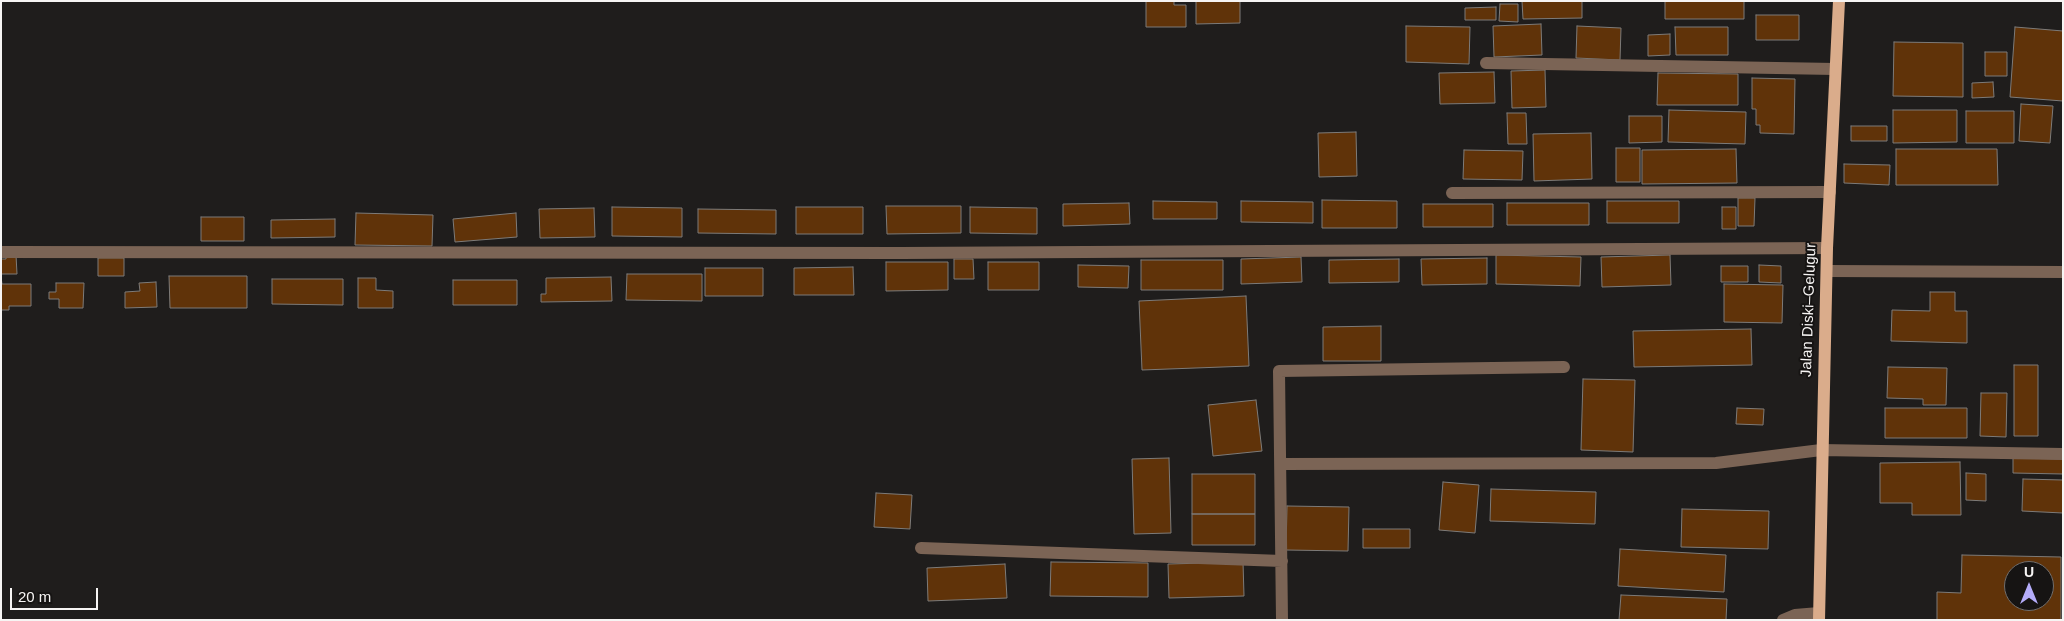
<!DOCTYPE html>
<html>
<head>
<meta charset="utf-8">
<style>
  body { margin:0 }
  #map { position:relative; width:2064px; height:621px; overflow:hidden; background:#1f1d1c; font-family:Helvetica,sans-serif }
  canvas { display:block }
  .frame { position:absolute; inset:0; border:2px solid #f6f4f3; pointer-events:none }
  .north { position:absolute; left:2004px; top:561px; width:50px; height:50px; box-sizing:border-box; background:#161413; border:1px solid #706e6d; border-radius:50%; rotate:0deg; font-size:14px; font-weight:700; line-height:20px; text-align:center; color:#f6f4f3 }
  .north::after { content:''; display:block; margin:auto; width:18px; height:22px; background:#b4acf9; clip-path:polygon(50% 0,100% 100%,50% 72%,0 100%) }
  .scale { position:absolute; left:10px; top:588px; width:88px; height:22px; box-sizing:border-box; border:2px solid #f6f4f3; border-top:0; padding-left:6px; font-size:15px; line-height:18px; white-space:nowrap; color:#f6f4f3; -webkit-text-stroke:4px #161413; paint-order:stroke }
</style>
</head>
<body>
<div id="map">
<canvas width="2064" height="621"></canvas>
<div class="frame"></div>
<div class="north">U</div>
<div class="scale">20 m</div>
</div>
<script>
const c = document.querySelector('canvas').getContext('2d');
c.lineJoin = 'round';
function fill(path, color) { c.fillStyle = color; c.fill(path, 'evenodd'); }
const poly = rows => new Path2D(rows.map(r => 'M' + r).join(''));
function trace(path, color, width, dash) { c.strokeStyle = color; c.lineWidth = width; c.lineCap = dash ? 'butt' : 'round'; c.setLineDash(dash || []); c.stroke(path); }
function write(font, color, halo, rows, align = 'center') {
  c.font = font + ' Helvetica,sans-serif'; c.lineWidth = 4; c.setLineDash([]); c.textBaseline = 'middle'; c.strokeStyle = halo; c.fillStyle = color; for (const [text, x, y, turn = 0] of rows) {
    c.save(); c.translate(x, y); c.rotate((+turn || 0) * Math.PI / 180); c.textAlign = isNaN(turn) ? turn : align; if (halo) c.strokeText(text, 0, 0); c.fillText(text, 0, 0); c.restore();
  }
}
const building = poly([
  [1146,1,1174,1,1174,5,1186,5,1186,27,1146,27,1146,1],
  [1196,1,1240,1,1240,23,1196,24,1196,1],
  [1522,1,1582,1,1582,18,1523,19,1522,1],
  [1665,1,1744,1,1744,19,1665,19,1665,1],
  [1500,4,1518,4,1518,22,1499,21,1500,4],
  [1496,7,1496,20,1465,20,1465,8,1496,7],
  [1756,15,1799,15,1799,40,1756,40,1756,15],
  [1541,24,1542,55,1494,57,1493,26,1541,24],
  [1406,26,1470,27,1469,64,1406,62,1406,26],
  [1577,26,1621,28,1620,60,1576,58,1577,26],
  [1675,27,1728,27,1728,55,1676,55,1675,27],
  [2015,27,2063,31,2063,101,2010,97,2015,27],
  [1670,34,1670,55,1648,56,1648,35,1670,34],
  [1894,42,1963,43,1963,97,1893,96,1894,42],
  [1985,52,2007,52,2007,76,1985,76,1985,52],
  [1545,70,1546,107,1512,108,1511,71,1545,70],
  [1494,72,1495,103,1440,104,1439,73,1494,72],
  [1658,73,1738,74,1738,105,1657,105,1658,73],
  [1752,78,1795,79,1794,134,1760,133,1760,125,1756,125,1756,109,1752,109,1752,78],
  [1993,82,1994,97,1972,98,1972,83,1993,82],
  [2021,104,2053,106,2050,143,2019,141,2021,104],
  [1669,110,1746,112,1745,144,1668,142,1669,110],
  [1893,110,1957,110,1957,142,1893,143,1893,110],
  [1966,111,2014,111,2014,143,1966,143,1966,111],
  [1507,113,1526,113,1527,144,1508,144,1507,113],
  [1629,116,1662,116,1662,142,1629,143,1629,116],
  [1851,126,1887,126,1887,141,1851,141,1851,126],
  [1356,132,1357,176,1319,177,1318,133,1356,132],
  [1591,133,1592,179,1534,181,1533,134,1591,133],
  [1616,148,1640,148,1640,182,1616,182,1616,148],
  [1736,149,1737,183,1642,184,1642,150,1736,149],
  [1896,149,1997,149,1998,185,1896,185,1896,149],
  [1464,150,1523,151,1522,180,1463,179,1464,150],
  [1844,164,1890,165,1889,185,1844,183,1844,164],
  [1738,198,1755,198,1754,226,1738,226,1738,198],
  [1322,200,1397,201,1397,228,1322,228,1322,200],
  [1153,201,1217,202,1217,219,1153,219,1153,201],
  [1241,201,1313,202,1313,223,1241,222,1241,201],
  [1607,201,1679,201,1679,223,1607,223,1607,201],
  [1129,203,1130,224,1063,226,1063,204,1129,203],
  [1507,203,1589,203,1589,225,1507,225,1507,203],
  [1423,204,1493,204,1493,227,1423,227,1423,204],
  [886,206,961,206,961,233,887,234,886,206],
  [612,207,682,208,682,237,612,236,612,207],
  [796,207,863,207,863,234,796,234,796,207],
  [970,207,1037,208,1037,234,970,233,970,207],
  [1722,207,1736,207,1736,229,1722,229,1722,207],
  [594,208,595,237,540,238,539,209,594,208],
  [698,209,776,210,776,234,698,233,698,209],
  [356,213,433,215,432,246,355,245,356,213],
  [516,213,517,237,455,242,453,219,516,213],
  [201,217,244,217,244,241,201,241,201,217],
  [335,219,335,237,271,238,271,220,335,219],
  [6,255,16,255,17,274,1,274,1,259,6,259,6,255],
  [1496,255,1581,257,1580,286,1496,284,1496,255],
  [1670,255,1671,285,1602,287,1601,257,1670,255],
  [1301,257,1302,282,1241,284,1241,259,1301,257],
  [98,258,124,258,124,276,98,276,98,258],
  [1487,258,1487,284,1422,285,1421,259,1487,258],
  [954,259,973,259,974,279,954,279,954,259],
  [1399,259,1399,282,1329,283,1329,260,1399,259],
  [1141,260,1223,260,1223,290,1141,290,1141,260],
  [886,262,948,262,948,290,886,291,886,262],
  [988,262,1039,262,1039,290,988,290,988,262],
  [1078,265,1129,266,1128,288,1078,287,1078,265],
  [1759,265,1781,266,1781,283,1759,282,1759,265],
  [1721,266,1748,266,1748,282,1721,282,1721,266],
  [853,267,854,295,794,295,794,268,853,267],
  [705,268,763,268,763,296,705,296,705,268],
  [627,274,702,274,702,301,626,300,627,274],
  [169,276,247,276,247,308,170,308,169,276],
  [1,277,2,284,31,284,31,306,9,306,9,310,1,310,1,277],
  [611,277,612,301,541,302,541,294,546,294,546,278,611,277],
  [358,278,376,278,376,290,393,291,393,308,358,308,358,278],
  [272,279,343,279,343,305,272,304,272,279],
  [453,280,517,280,517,305,453,305,453,280],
  [156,282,157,307,125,308,125,292,140,291,139,283,156,282],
  [56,283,84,283,83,308,59,308,59,299,49,299,49,292,56,292,56,283],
  [1724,284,1783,285,1782,323,1724,322,1724,284],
  [1930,292,1955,292,1955,311,1967,311,1967,343,1891,341,1892,310,1930,311,1930,292],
  [1246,296,1249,366,1142,370,1139,301,1246,296],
  [1381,326,1381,361,1323,361,1323,327,1381,326],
  [1751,329,1752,365,1634,367,1633,331,1751,329],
  [2014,365,2038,365,2038,436,2014,436,2014,365],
  [1888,367,1947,368,1946,405,1923,405,1923,399,1887,398,1888,367],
  [1583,379,1635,380,1633,452,1581,450,1583,379],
  [1981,393,2007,393,2006,437,1980,436,1981,393],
  [1256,400,1262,451,1213,456,1208,405,1256,400],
  [1737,408,1764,409,1763,425,1736,424,1737,408],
  [1885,408,1967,408,1967,438,1885,438,1885,408],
  [1169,458,1171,533,1134,534,1132,459,1169,458],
  [2013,458,2063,459,2063,474,2013,473,2013,458],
  [1960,462,1961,515,1912,515,1912,503,1880,503,1880,463,1960,462],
  [1966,473,1986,474,1986,501,1966,500,1966,473],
  [1192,474,1255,474,1255,514,1192,514,1192,474],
  [2023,479,2063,480,2063,513,2022,511,2023,479],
  [1443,482,1479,485,1475,533,1439,530,1443,482],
  [1491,489,1596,492,1595,524,1490,521,1491,489],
  [876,493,912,495,910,529,874,527,876,493],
  [1287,506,1349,507,1348,551,1286,550,1287,506],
  [1682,509,1769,511,1768,549,1681,547,1682,509],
  [1192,514,1255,514,1255,545,1192,545,1192,514],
  [1363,529,1410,529,1410,548,1363,548,1363,529],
  [1620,549,1726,555,1724,592,1618,586,1620,549],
  [1962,555,2061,557,2061,620,1937,620,1937,592,1961,593,1962,555],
  [2014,571,2044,571,2044,601,2014,601,2014,571],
  [1051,562,1148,563,1148,597,1050,596,1051,562],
  [1243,562,1244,596,1169,598,1168,564,1243,562],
  [1005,564,1007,598,928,601,927,568,1005,564],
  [1621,595,1727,599,1726,620,1619,620,1621,595]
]);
fill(building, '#603309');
trace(building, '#7d7b79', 1);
trace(poly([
  [1486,63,1835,69],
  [1452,193,1830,192],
  [1,252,901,253,1827,248],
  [1827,271,2063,272],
  [1281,464,1716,463,1821,450,2063,454],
  [921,548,1282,561],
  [1282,620,1279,371,1564,367],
  [1783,620,1795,615,1819,613]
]), '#7b6455', 12);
trace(poly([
  [1819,620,1827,248,1839,1]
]), '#daac8b', 12);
write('15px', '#f6f4f3', '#161413', [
  ["Jalan Diski–Gelugur",1809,310,-88]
]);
</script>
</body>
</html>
